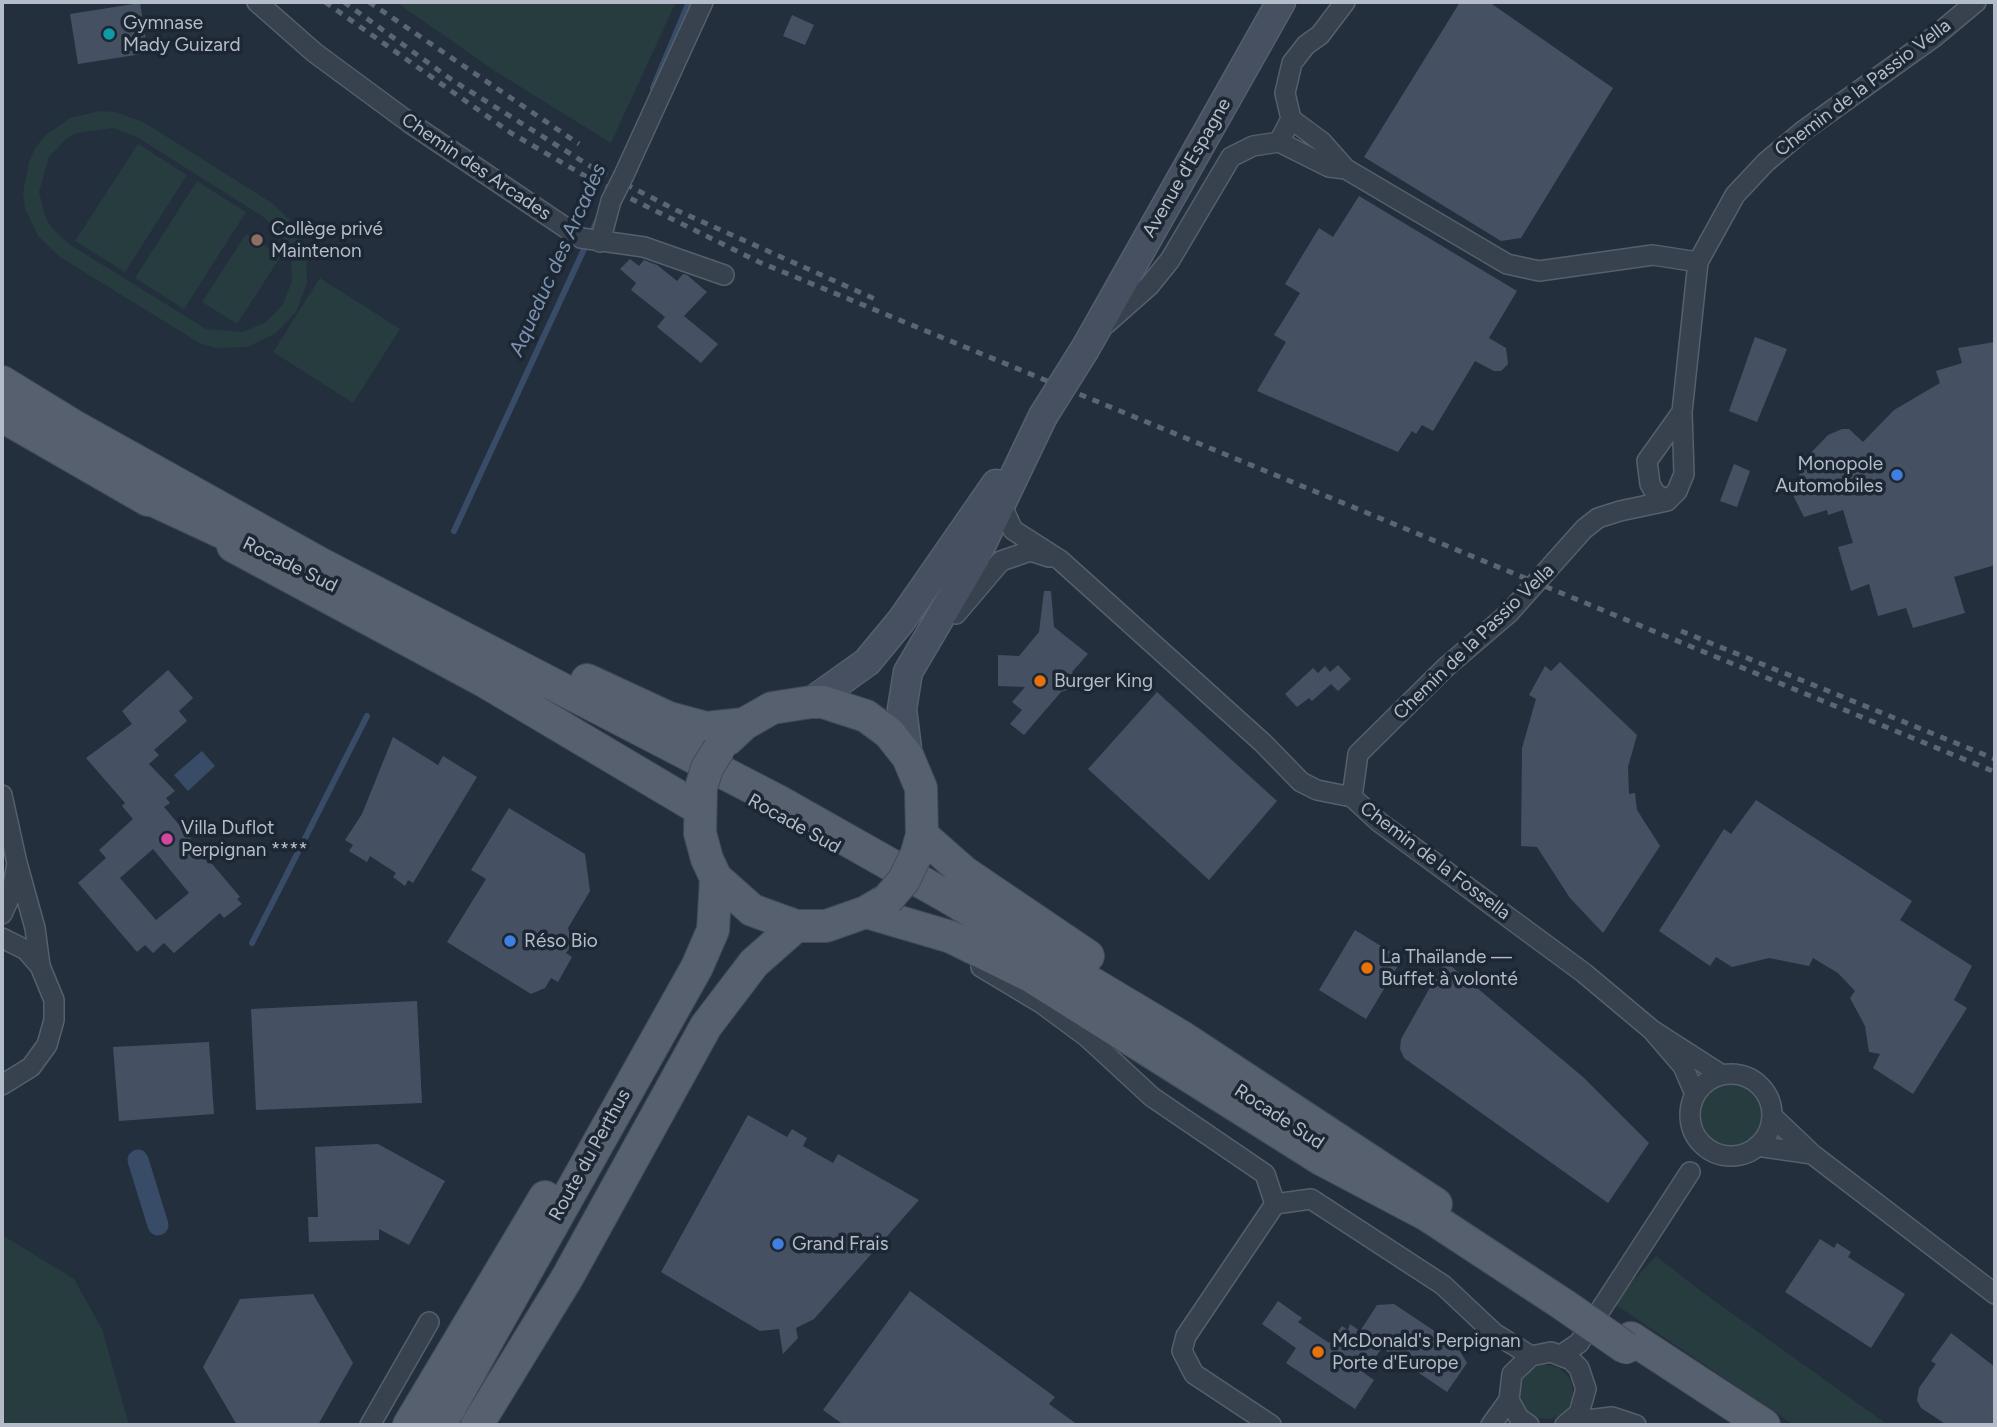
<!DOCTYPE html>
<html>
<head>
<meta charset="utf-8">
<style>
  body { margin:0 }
  #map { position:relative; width:1997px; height:1427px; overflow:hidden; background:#242f3e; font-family:Figtree,sans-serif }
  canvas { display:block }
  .frame { position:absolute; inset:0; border:4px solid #b4bcc9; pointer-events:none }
</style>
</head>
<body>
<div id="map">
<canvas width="1997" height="1427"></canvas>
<div class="frame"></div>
</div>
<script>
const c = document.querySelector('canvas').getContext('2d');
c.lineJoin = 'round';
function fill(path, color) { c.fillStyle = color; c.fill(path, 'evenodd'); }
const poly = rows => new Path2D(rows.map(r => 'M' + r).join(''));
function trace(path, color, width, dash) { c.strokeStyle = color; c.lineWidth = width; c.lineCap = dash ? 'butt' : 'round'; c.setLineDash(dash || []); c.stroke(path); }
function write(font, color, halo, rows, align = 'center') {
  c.font = font + ' Figtree,sans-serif'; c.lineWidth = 7; c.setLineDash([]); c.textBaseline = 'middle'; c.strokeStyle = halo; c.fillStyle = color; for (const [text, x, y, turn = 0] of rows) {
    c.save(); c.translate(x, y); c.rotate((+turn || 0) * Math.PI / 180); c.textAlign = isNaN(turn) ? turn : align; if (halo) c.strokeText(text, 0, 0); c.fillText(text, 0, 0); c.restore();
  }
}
fill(poly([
  [396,2,676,2,611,143,495,71],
  [100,111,116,112,145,123,272,203,294,224,306,253,307,283,296,312,275,334,247,347,216,348,201,344,60,257,38,236,25,208,23,193,29,162,35,148,45,136,70,118],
  [113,128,137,137,262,216,281,233,291,256,292,281,283,304,266,322,243,332,206,329,69,244,51,227,45,216,39,192,49,157,66,139,77,133],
  [138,144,187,175,125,272,75,241],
  [197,181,246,212,184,309,135,278],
  [246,234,281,256,237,324,202,302],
  [320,278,400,329,353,403,273,352],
  '1690 1115a41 41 0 1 1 82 0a41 41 0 1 1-82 0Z',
  [2,1235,74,1279,102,1329,129,1425,2,1425],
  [1656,1256,1701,1291,1888,1425,1794,1425,1613,1303],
  '1519 1392a27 27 0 1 1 54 0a27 27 0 1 1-54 0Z'
]), '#263c3f');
fill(poly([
  [202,751,215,766,188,791,174,775]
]), '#394c67');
trace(poly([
  [653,88,689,2],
  [454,531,597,221],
  [252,943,367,716]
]), '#394c67', 6);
trace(poly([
  [138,1160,158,1225]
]), '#394c67', 21);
fill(poly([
  [1460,2,1489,2,1613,88,1521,238,1501,241,1364,157],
  [140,3,148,53,78,64,70,14],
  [792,15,814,25,805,45,783,36],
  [1359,196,1517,291,1489,338,1506,348,1508,364,1501,371,1494,371,1475,361,1433,431,1422,425,1416,434,1412,431,1398,452,1257,391,1286,342,1274,335,1300,293,1285,284,1319,228,1333,237],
  [630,259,639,266,644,260,657,265,677,281,683,274,687,275,707,292,684,316,718,344,701,363,657,327,665,317,631,290,636,283,620,269],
  [1755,337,1787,349,1757,422,1729,411],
  [1995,342,1995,565,1954,577,1965,613,1913,628,1906,608,1878,616,1869,584,1851,591,1838,547,1853,543,1843,510,1828,515,1827,510,1804,517,1792,493,1806,458,1828,435,1842,429,1849,429,1863,442,1894,410,1940,383,1936,371,1962,363,1958,348],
  [1734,464,1750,471,1737,507,1720,501],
  [1044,591,1051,591,1054,627,1088,654,1072,672,1078,686,1061,692,1024,735,1010,724,1022,710,1012,702,1025,687,998,686,998,655,1019,656,1039,632],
  [1560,662,1637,735,1628,767,1629,794,1635,793,1637,810,1660,846,1603,933,1570,898,1537,847,1521,846,1522,748,1536,699,1529,695,1545,666,1551,671],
  [1338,665,1351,679,1338,691,1331,684,1312,701,1309,698,1297,707,1285,694,1313,668,1318,673,1325,666,1330,672],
  [168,670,193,698,179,711,187,721,154,750,159,755,149,764,175,791,166,798,170,803,164,807,240,897,237,899,242,904,224,918,220,913,174,953,164,943,153,953,145,945,137,952,78,883,106,858,99,850,133,819,122,806,125,803,86,758,132,724,122,711],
  [153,849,189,893,156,920,120,878],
  [1157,692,1277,801,1209,880,1088,769],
  [393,737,438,765,443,756,477,777,413,883,408,880,405,886,393,877,396,873,370,856,367,862,349,851,353,845,345,840,362,814],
  [1756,800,1912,901,1900,920,1972,966,1954,1000,1967,1008,1913,1094,1873,1068,1880,1054,1869,1052,1865,1026,1850,998,1855,991,1838,973,1813,958,1809,966,1769,958,1732,967,1716,957,1710,966,1659,931,1724,829,1731,834],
  [509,808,585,854,590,891,568,928,572,945,566,953,572,957,558,982,551,978,545,988,531,994,447,942,486,879,471,870],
  [1355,930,1402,959,1366,1019,1319,990],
  [1445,961,1583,1077,1649,1143,1608,1203,1404,1058,1400,1049,1401,1039],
  [417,1001,422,1103,256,1110,251,1009],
  [209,1042,214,1114,119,1121,113,1047],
  [748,1115,787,1137,792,1129,807,1138,803,1146,833,1163,838,1154,919,1200,814,1319,796,1328,798,1338,783,1354,779,1329,760,1331,661,1272],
  [378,1144,445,1181,409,1245,379,1229,379,1240,309,1242,308,1217,318,1217,315,1147],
  [1820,1239,1834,1248,1837,1243,1851,1252,1848,1257,1905,1294,1871,1348,1785,1292],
  [910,1291,1055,1397,1049,1404,1078,1425,844,1425,823,1410],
  [313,1294,353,1363,318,1425,237,1425,203,1367,240,1299],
  [1278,1301,1302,1318,1298,1322,1329,1343,1342,1326,1348,1330,1350,1324,1360,1331,1377,1305,1394,1304,1457,1346,1467,1363,1447,1392,1382,1348,1364,1373,1374,1380,1355,1409,1286,1363,1296,1348,1262,1324],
  [1951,1333,1995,1367,1995,1425,1947,1425,1921,1408,1917,1400,1919,1388,1936,1364,1931,1361]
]), '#455162');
const minor = poly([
  [257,2,315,53,410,123,581,238,644,247,724,275],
  [1291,119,1322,142,1346,169],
  [1279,142,1329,167,1346,169,1507,264,1539,271,1653,255,1698,262],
  [1279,142,1291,119,1285,93,1292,63,1306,45,1320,35,1345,2],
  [624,175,703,2],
  [600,242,611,201],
  [1106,324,1149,286,1170,260,1231,157,1253,146,1279,142],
  [1667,501,1655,493,1650,484,1647,461,1682,412],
  [1001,504,1013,530,1060,560,1263,743,1301,782,1317,790,1352,797,1379,822,1584,973,1652,1030],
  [956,614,1001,561,1030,551,1049,557],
  [2,795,17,863],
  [1352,797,1358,754,1446,667,1509,613,1584,529,1598,518,1620,511,1667,501,1677,491,1684,474,1682,412,1698,262,1735,195,1766,162,1803,131,1934,37,1976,2],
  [2,914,12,892,17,863,35,928,40,966],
  [2,938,26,950,40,966,54,1000,54,1020,47,1045,31,1067,2,1085],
  [981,967,1041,1003,1087,1037,1152,1097,1265,1174,1275,1204],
  '1690 1115a41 41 0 1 1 82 0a41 41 0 1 1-82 0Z',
  [1695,1094,1683,1066,1652,1030,1722,1075],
  [1757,1146,1812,1154,1772,1116],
  [1812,1154,1995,1294],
  [1275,1204,1311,1199,1443,1285,1494,1333,1531,1356],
  [1561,1355,1579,1343,1690,1172],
  [1570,1422,1612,1417,1636,1425],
  [370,1425,429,1322],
  [1271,1425,1194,1374,1182,1351,1186,1336,1275,1204],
  [1491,1425,1509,1400],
  [1529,1425,1519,1418,1509,1400,1512,1374,1531,1356,1551,1352,1571,1360,1579,1368,1586,1389,1579,1413,1565,1425]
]);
const secondary = poly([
  [1085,349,1281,2],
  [811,702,867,662,901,621,996,484],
  [908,757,902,709,908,672,974,560,1043,416]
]);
const primary = poly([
  [2,382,72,425,321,564,778,801,946,896,1182,1037,1436,1204],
  [2,416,148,500],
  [129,489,256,548],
  [233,546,484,681,698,808],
  [587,680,669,718,706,728,744,724],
  [728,739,744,724,772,708,811,702,823,702,866,716,889,733,908,757,921,788,922,835,916,856],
  [701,788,700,833,707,859,716,878,752,910,796,926,826,926,866,912,883,902],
  [922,835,964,872,1088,956],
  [866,912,951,937,1032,977,1321,1159,1427,1215,1564,1305],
  [1631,1338,1764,1425],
  [409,1425,545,1197],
  [440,1425,697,967,713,930,716,878],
  [477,1425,567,1278,706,1026,754,963,796,926]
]);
trace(minor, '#565f6c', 22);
trace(secondary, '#565f6c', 31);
trace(primary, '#414a57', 34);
trace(minor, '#38414e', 19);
trace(secondary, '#465061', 28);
trace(primary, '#56606e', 32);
trace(poly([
  [325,2,511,133,587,177,759,262,1995,772],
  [344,2,452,80,590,166,676,210,875,299],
  [369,2,579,144],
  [1681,631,1995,759]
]), '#5a6575', 5, [7, 7]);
const minorBridge = poly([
  [611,201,624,175]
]);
const secondaryBridge = poly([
  [1043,416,1085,349]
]);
const primaryBridge = poly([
  [701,788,707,768,719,749],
  [887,900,904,880,915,857],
  [1564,1305,1626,1348]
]);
trace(minorBridge, '#565f6c', 22, []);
trace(secondaryBridge, '#565f6c', 31, []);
trace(primaryBridge, '#414a57', 34, []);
trace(minorBridge, '#38414e', 19);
trace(secondaryBridge, '#465061', 28);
trace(primaryBridge, '#56606e', 32);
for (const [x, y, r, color] of [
  [109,34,7,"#0f9aa8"],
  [257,240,7,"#8d6e63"],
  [1897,475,7,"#3f7fe0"],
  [1040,681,7,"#e8710a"],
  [167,839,7,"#d1479c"],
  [510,941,7,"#3f7fe0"],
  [1367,968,7,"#e8710a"],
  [778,1244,7,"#3f7fe0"],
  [1318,1352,7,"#e8710a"]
]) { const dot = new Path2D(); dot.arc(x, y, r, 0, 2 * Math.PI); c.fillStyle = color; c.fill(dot); trace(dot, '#1d2633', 2.5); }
write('19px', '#b4bcc9', '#1d2633', [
  ["Gymnase",123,23],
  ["Mady Guizard",123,45],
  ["Collège privé",271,229],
  ["Maintenon",271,251],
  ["Monopole",1883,464,"right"],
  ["Automobiles",1883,486,"right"],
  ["Burger King",1054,681],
  ["Villa Duflot",181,828],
  ["Perpignan ****",181,850],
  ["Réso Bio",524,941],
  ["La Thaïlande —",1381,957],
  ["Buffet à volonté",1381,979],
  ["Grand Frais",792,1244],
  ["McDonald's Perpignan",1332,1341],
  ["Porte d'Europe",1332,1363]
], 'left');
write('19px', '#b4bcc9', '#1d2633', [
  ["Chemin de la Passio Vella",1863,88,-37],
  ["Chemin des Arcades",476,167,34],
  ["Avenue d'Espagne",1187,168,-60],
  ["Rocade Sud",290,565,26],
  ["Chemin de la Passio Vella",1474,642,-44],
  ["Rocade Sud",794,824,29],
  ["Chemin de la Fossella",1435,861,37],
  ["Rocade Sud",1279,1117,33],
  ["Route du Perthus",590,1155,-61]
]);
write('italic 21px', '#7c92b1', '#1d2633', [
  ["Aqueduc des Arcades",558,260,-66]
]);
</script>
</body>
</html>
